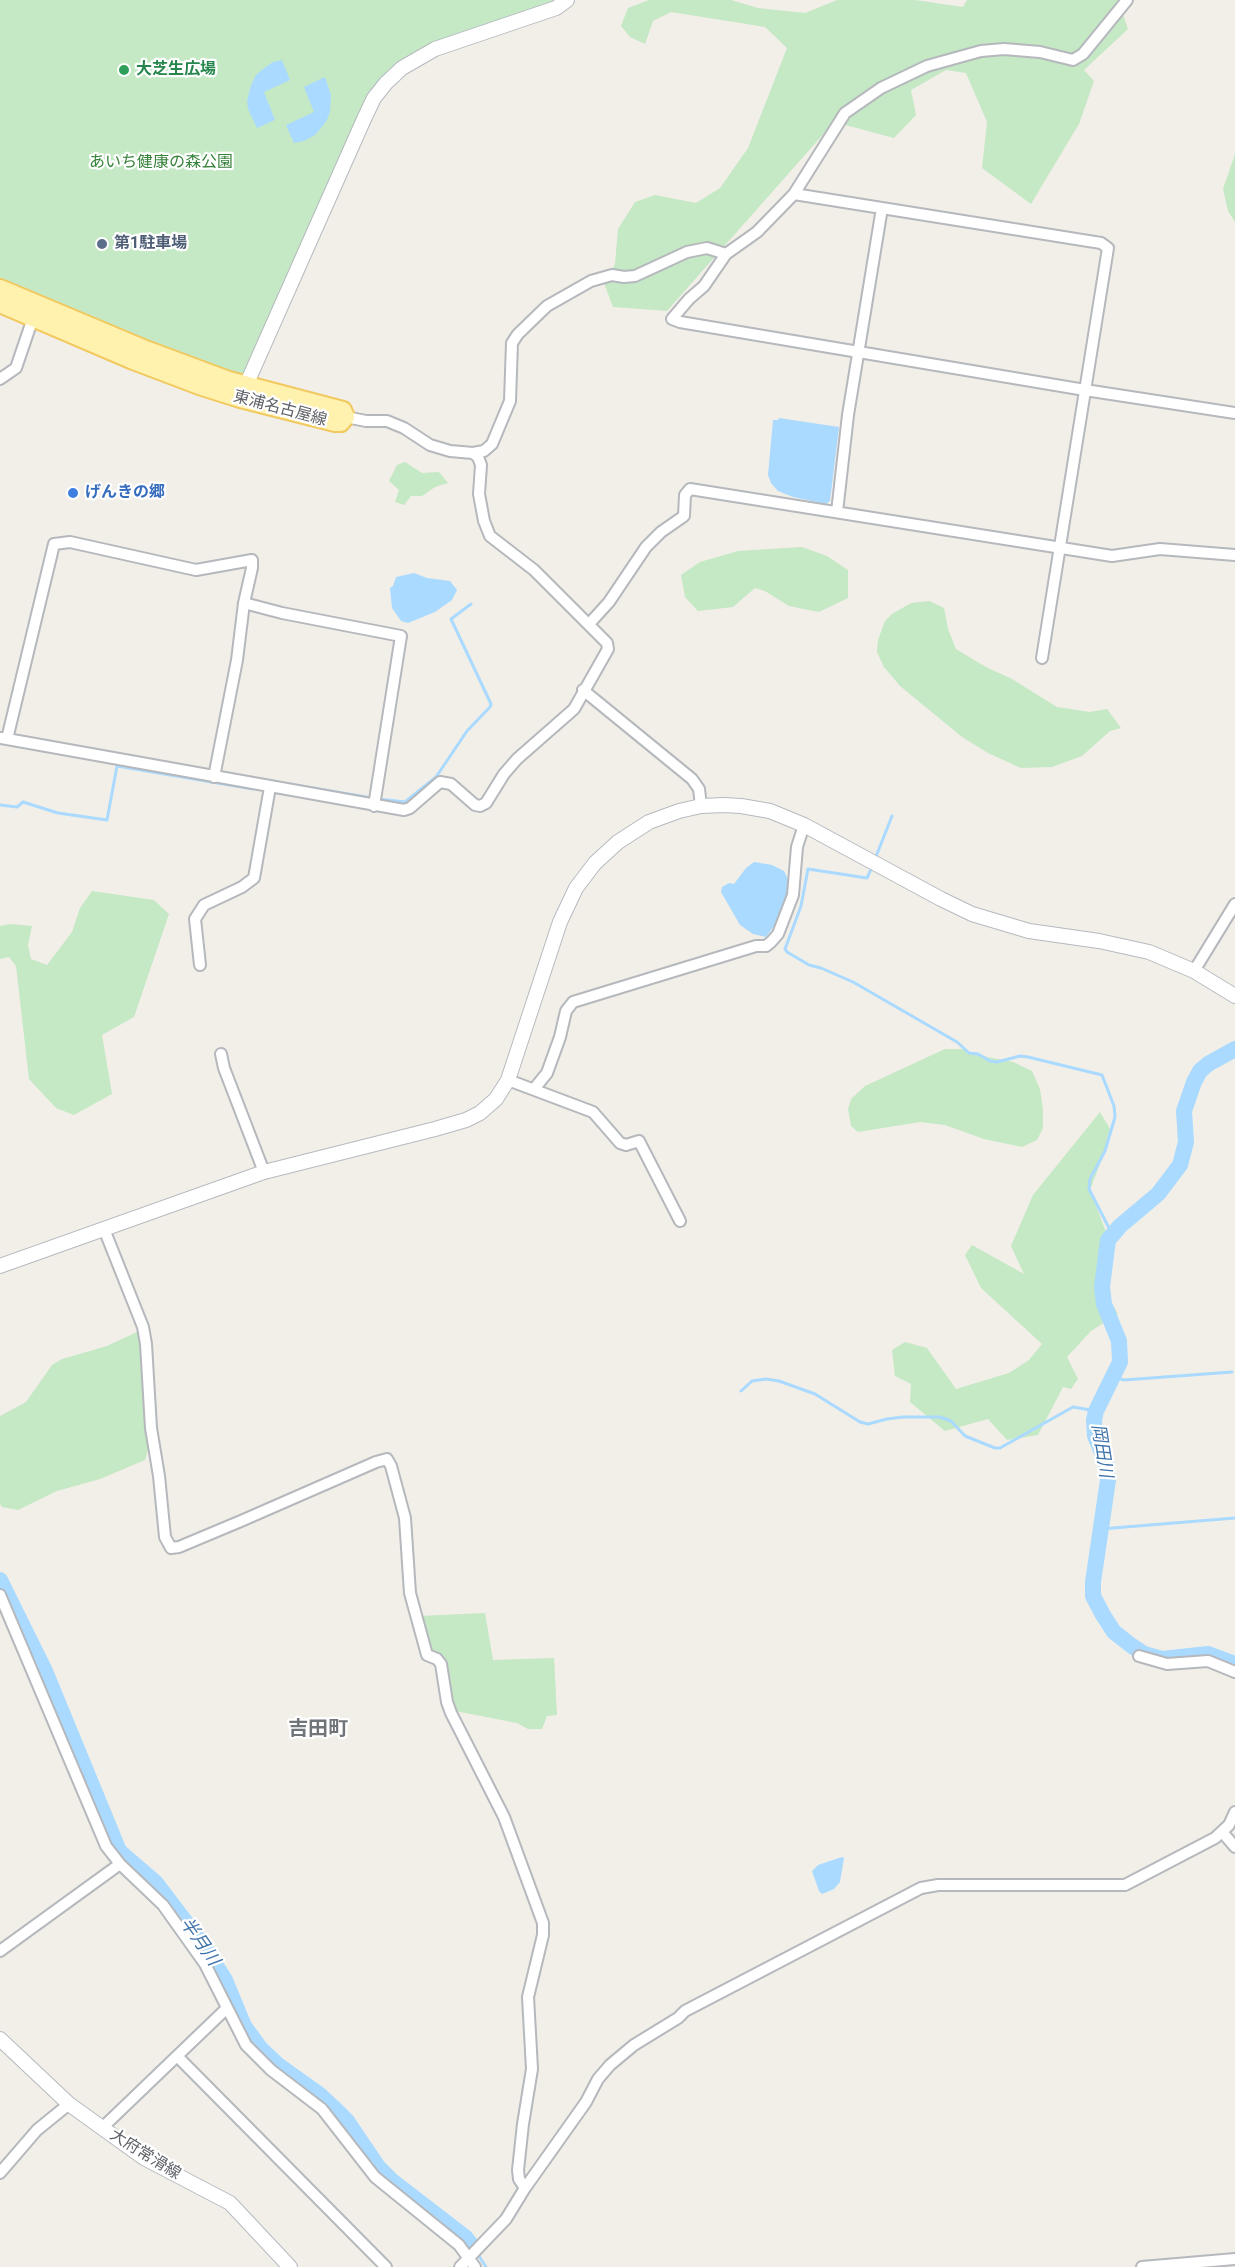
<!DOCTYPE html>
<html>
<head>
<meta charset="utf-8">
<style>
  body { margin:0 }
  canvas { display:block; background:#f1efe8 }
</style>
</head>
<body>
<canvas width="1235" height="2267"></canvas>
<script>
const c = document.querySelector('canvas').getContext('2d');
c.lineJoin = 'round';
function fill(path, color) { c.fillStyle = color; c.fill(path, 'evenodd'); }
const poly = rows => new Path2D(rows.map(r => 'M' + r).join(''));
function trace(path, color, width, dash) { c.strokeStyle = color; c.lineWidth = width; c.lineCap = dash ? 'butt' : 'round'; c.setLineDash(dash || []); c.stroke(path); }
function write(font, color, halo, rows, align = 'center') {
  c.font = font + ' Roboto,"Noto Sans JP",sans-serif'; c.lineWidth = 4.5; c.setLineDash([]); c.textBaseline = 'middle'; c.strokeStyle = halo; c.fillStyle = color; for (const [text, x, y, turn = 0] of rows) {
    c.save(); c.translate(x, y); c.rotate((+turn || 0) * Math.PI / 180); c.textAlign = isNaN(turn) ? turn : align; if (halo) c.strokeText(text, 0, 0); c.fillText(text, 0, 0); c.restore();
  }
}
fill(poly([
  [0,0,555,0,551,3,419,51,394,65,374,91,250,362,242,375,229,375,0,279],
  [649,0,731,0,758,8,805,13,837,0,915,0,963,7,967,0,1118,0,1128,29,1084,70,1094,81,1079,124,1031,204,982,168,987,122,966,73,946,70,911,90,916,115,894,138,834,122,667,311,613,307,604,283,615,264,618,229,635,202,655,195,696,203,720,188,748,148,787,48,765,27,671,12,653,21,645,44,630,37,621,26,628,8],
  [1235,154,1235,222,1228,211,1223,189],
  [405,462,422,473,439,472,448,483,435,487,422,496,411,496,404,505,395,502,399,490,389,481,397,465],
  [802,547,827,556,848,570,848,598,819,612,789,606,765,591,755,588,733,607,698,611,685,597,681,575,700,562,738,551],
  [929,601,944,608,948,629,956,649,986,667,1012,679,1057,707,1090,712,1107,709,1121,728,1110,731,1082,756,1052,767,1021,768,988,753,962,737,900,686,884,667,877,652,878,640,885,621,892,614,911,603],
  [92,891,154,900,169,914,134,1017,102,1035,112,1094,74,1115,56,1108,29,1079,16,966,9,957,0,959,0,926,10,924,32,926,28,945,31,959,47,965,72,932,80,908],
  [945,1049,961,1049,987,1057,1013,1062,1032,1071,1040,1089,1043,1109,1043,1128,1037,1140,1022,1147,984,1139,945,1125,920,1122,858,1132,851,1126,848,1109,851,1099,865,1086],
  [1100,1112,1112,1132,1090,1190,1106,1232,1097,1277,1118,1314,1091,1331,1067,1357,1078,1379,1071,1389,1063,1387,1038,1435,1007,1440,988,1419,945,1431,910,1402,911,1384,895,1376,892,1350,905,1342,927,1348,956,1389,1009,1373,1029,1360,1042,1344,981,1288,965,1255,972,1245,1024,1274,1011,1246,1033,1195],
  [137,1332,142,1343,150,1443,145,1460,100,1479,57,1491,18,1510,2,1507,0,1504,0,1416,26,1402,52,1365,62,1359,107,1346],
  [485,1613,493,1660,554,1658,557,1715,547,1716,542,1729,528,1729,517,1723,455,1711,449,1699,445,1661,427,1645,420,1616]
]), '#c5e8c5');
fill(poly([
  [282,60,290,80,264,92,275,120,257,128,248,109,247,101,251,85,256,75,263,69,273,62],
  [325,77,331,95,330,112,326,122,315,135,304,141,294,143,286,125,314,112,304,87],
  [779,418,839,427,830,501,826,504,793,497,778,491,771,483,768,475,773,420,778,420],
  [414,573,427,578,450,581,457,590,452,600,435,612,408,623,401,621,392,608,390,588,393,586,396,577],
  [754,862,772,865,784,871,788,879,787,893,779,919,766,937,753,934,740,925,721,892,722,887,729,883,734,884,746,868],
  [842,1857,844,1858,840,1882,834,1889,822,1894,819,1891,812,1871,818,1865]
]), '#aadaff');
trace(poly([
  [259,781,260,779,372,798],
  [379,799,405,802,436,777,467,731,490,707,491,704,451,619,471,604],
  [0,805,17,807,23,802,58,813,107,820,117,766,253,789,255,787],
  [875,859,892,816],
  [873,865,867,878,808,869,801,906,785,949,787,952,809,965,821,968,853,982,957,1042,969,1053,978,1054,990,1061,997,1062,1020,1056,1028,1057,1102,1075,1114,1106,1115,1117,1105,1151,1090,1179,1089,1189,1110,1230,1113,1233],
  [1114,1377,1124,1380,1232,1372],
  [741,1391,752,1381,766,1379,779,1381,815,1394,860,1422,868,1424,887,1419,903,1417,940,1417,951,1421,965,1436,995,1448,1000,1448,1073,1407,1096,1411],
  [1101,1529,1235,1518],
  [477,2253,486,2267]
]), '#aadaff', 3);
trace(poly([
  [1235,1049,1208,1064,1200,1071,1194,1082,1184,1111,1186,1142,1180,1165,1158,1194,1120,1226,1108,1240,1102,1287,1104,1304,1119,1341,1120,1362,1096,1411,1094,1420,1095,1436,1106,1462,1108,1480,1093,1582,1093,1596,1103,1615,1114,1632,1132,1646,1144,1654,1162,1659,1208,1654,1235,1664],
  [0,1580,45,1671,119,1851,156,1883,203,1945,225,1980,244,2026,260,2048,278,2065,320,2095,334,2108,347,2121,378,2167,391,2180,465,2237,474,2248]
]), '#aadaff', 16);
const street = poly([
  [1127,0,1083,54,1073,60,1040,52,1004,49,981,51,927,66,881,88,845,113,794,194,757,232,726,254,704,286,689,299,672,319,680,322,1085,390,1235,413],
  [794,194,1101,243,1108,248,1042,658],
  [0,379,16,368,33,318],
  [346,417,366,421,387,421,404,428,430,445,450,451,473,453],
  [837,512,848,415,882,208],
  [244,603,282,613,401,636,374,806],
  [589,624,609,602,646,547,661,532,684,516,685,495,690,489,1112,556,1160,549,1235,555],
  [583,690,692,779,699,789,701,806],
  [1,738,7,739,54,544,70,542,196,570,252,560,252,568,244,603,237,660,214,777],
  [7,739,404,810,410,808,440,782,451,784,475,805,480,806,486,803,504,774,517,759,574,709,608,649,607,643,534,570,490,536,484,521,479,494,481,465,478,457,473,453,484,451,492,444,510,401,512,343,518,334,547,306,591,281,612,275,624,277,635,276,687,252,707,248,726,254],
  [200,965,195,919,204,905,242,887,254,878,270,787],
  [1194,971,1235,904],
  [221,1054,224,1068,264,1172],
  [508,1080,593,1112,620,1143,626,1145,639,1141,680,1221],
  [534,1089,547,1073,560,1037,566,1011,573,1002,756,946,766,946,771,942,778,934,793,895,797,847,804,825],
  [104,1229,143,1327,146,1344,151,1428,159,1476,165,1537,171,1548,179,1547,241,1521,376,1462,387,1459,391,1466,405,1518,410,1593,427,1655,437,1659,441,1664,447,1702,451,1713,504,1817,543,1923,543,1935,528,1997,532,2069,523,2124,518,2170,519,2179,525,2188],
  [0,1595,106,1846,120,1864,163,1905,205,1964,246,2045,271,2070,322,2109,375,2177,459,2245,475,2267],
  [1139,1656,1167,1664,1208,1661,1235,1672],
  [1223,1833,1235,1847],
  [0,1951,120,1864],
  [177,2056,386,2267],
  [102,2128,226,2009],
  [0,2173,37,2130,69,2104],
  [460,2267,506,2219,525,2188,586,2102,598,2079,610,2065,634,2045,678,2018,685,2011,921,1888,938,1885,1125,1885,1215,1838,1229,1825,1235,1812],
  [1142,2267,1235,2259]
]);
const secondary = poly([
  [243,392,364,119,374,98,386,83,402,68,435,49,556,8,567,0],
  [0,1266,264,1172,435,1129,466,1120,480,1113,496,1099,508,1080,560,922,576,888,595,863,618,842,649,822,679,811,701,806,724,805,741,806,770,811,804,825,941,899,972,914,1029,931,1099,941,1149,952,1194,971,1235,996],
  [0,2039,69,2104,144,2158,230,2203,290,2267]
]);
const primary = poly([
  [0,288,143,348,229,380,343,410,346,417,341,423,335,423,240,399,199,386,133,361,0,304]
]);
trace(street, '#b5b8bc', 14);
trace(secondary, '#b6babf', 16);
trace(primary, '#f2c960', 20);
trace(street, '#fff', 10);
trace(secondary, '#fff', 14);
trace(primary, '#fff2af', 16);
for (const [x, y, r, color] of [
  [124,70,6,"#2e9e5b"],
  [102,244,6,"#5c6f8a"],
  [73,493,6,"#3f7fe0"]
]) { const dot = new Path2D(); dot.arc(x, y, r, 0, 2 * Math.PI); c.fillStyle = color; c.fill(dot); trace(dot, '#fff', 2); }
write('bold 16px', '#27864d', '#fff', [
  ["大芝生広場",136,70]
], 'left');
write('16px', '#348238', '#fff', [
  ["あいち健康の森公園",161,163]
]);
write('bold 16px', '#4e5e75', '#fff', [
  ["第1駐車場",114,244]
], 'left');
write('16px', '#5f6368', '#fff', [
  ["東浦名古屋線",280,409,15],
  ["大府常滑線",145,2155,32]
]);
write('bold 16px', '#366cbe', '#fff', [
  ["げんきの郷",85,493]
], 'left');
write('italic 18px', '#4174aa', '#fff', [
  ["岡田川",1101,1451,81],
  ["半月川",199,1942,55]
]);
write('bold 20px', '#70757a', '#fff', [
  ["吉田町",318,1730]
]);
</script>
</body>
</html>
